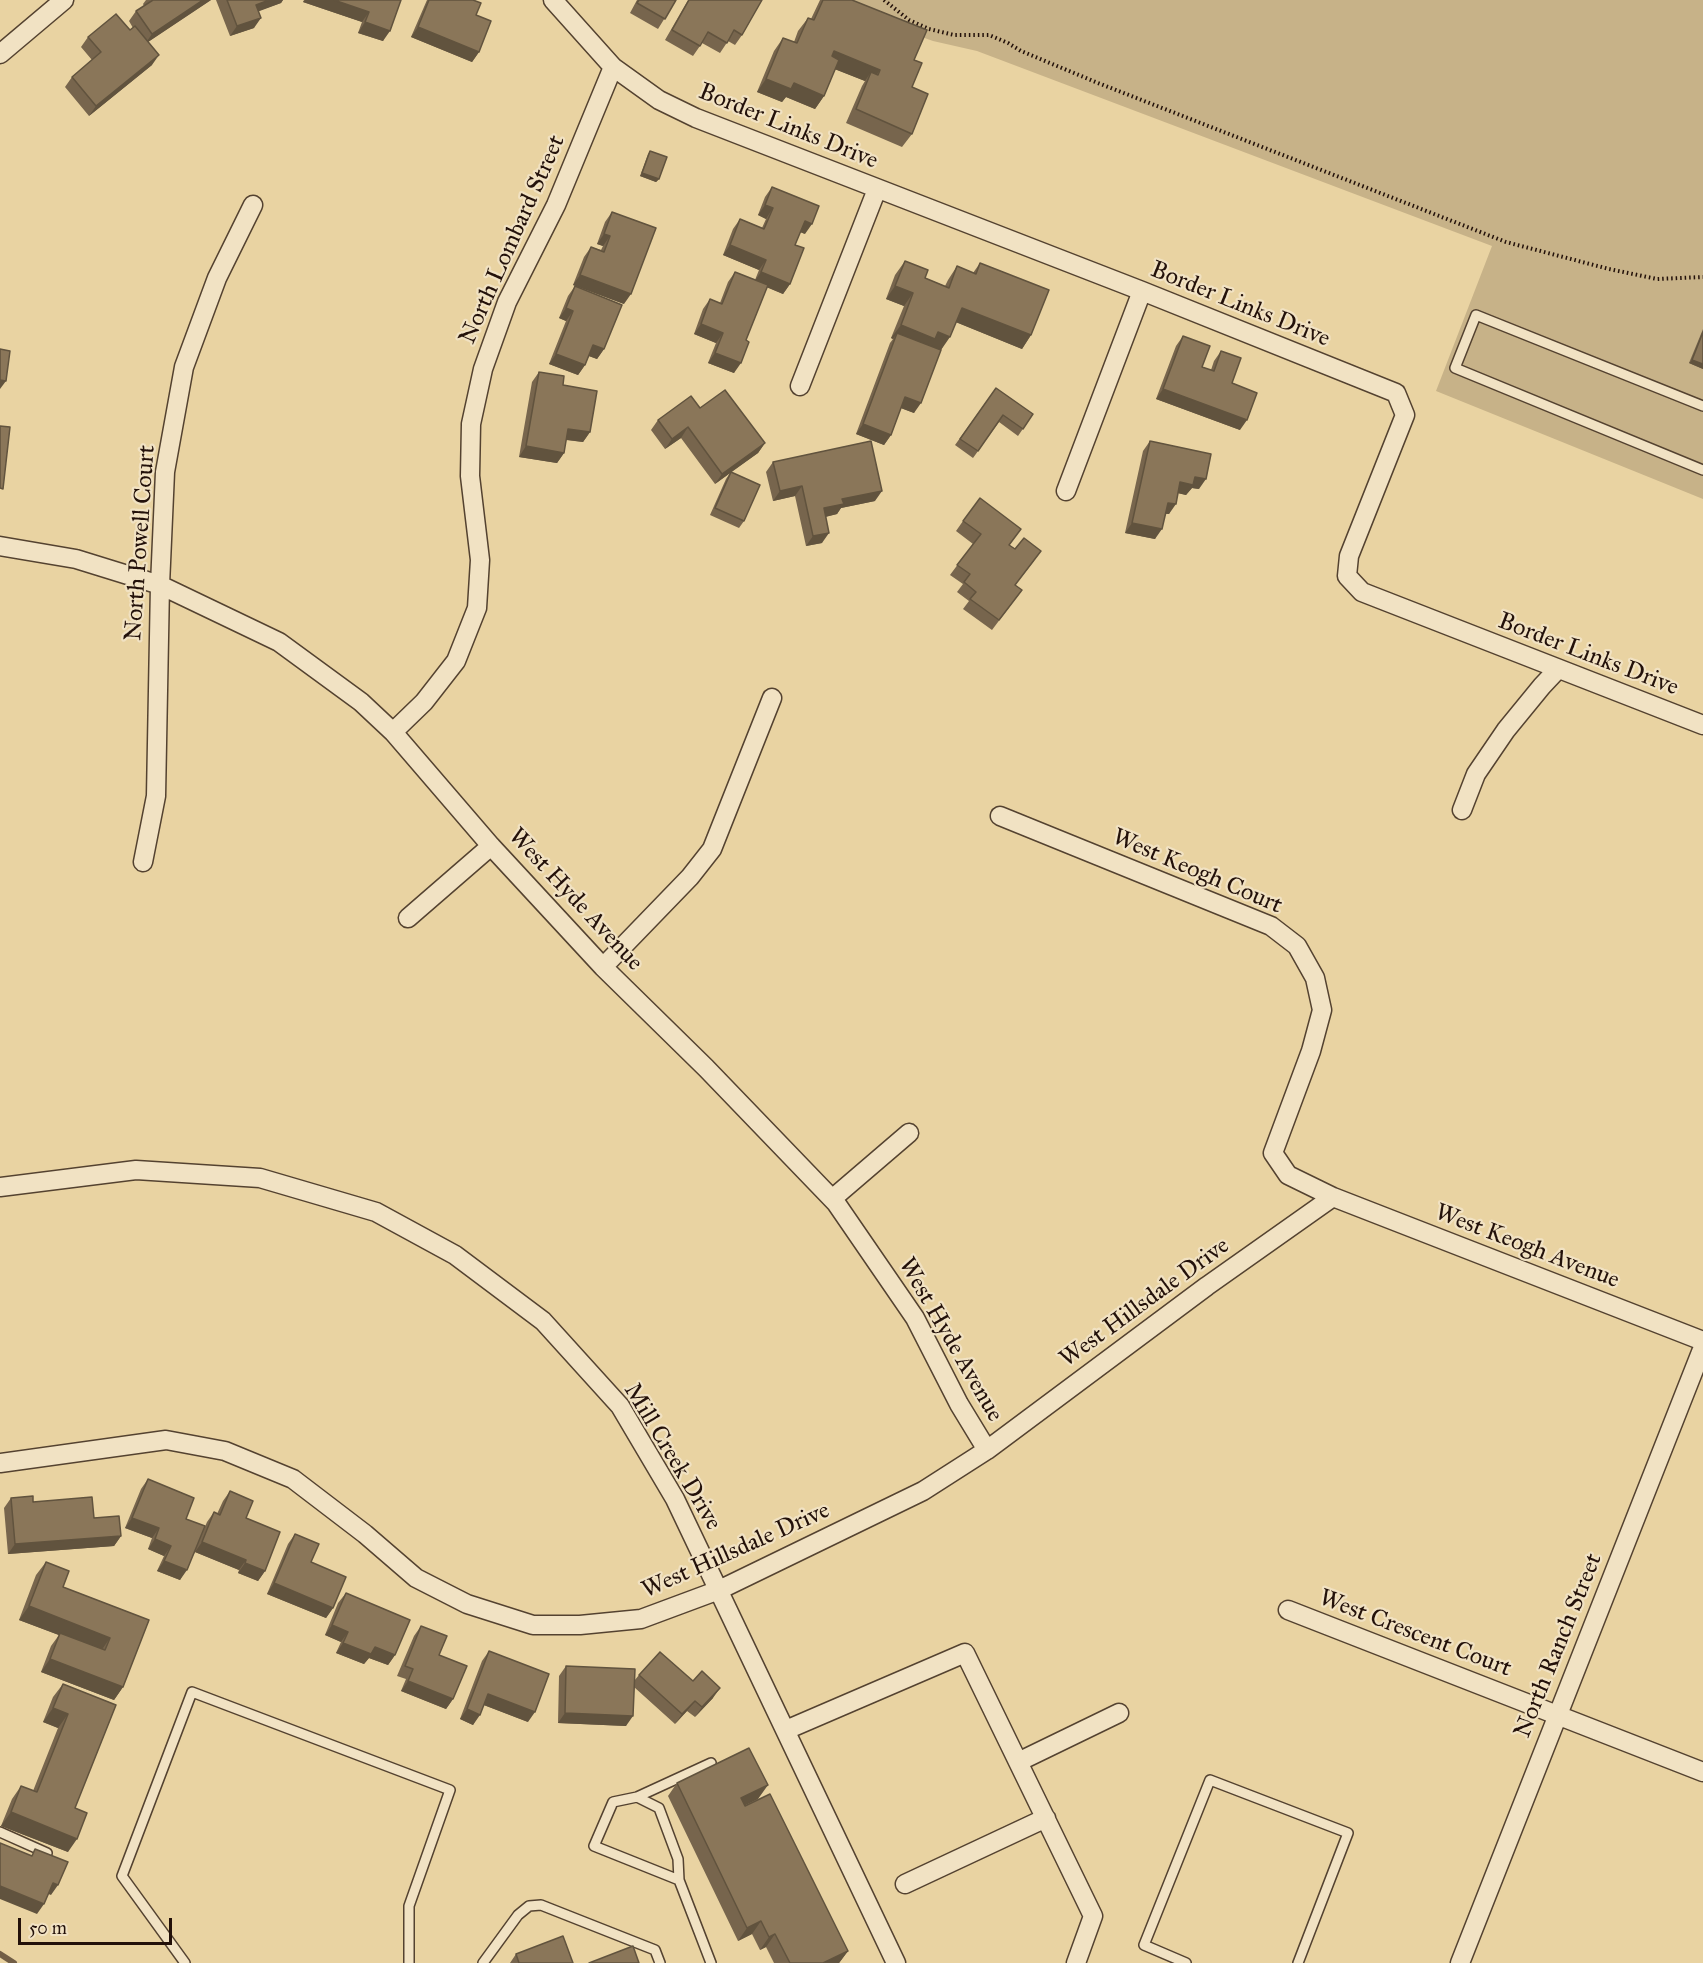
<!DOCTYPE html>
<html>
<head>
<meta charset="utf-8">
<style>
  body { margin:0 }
  #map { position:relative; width:1703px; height:1963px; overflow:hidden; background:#e9d3a2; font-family:"IM FELL Great Primer",serif }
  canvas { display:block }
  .scale { position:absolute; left:18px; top:1918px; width:154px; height:27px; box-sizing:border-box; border:3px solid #23110a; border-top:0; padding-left:8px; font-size:18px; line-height:21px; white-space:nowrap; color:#23110a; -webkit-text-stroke:4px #f1e2c3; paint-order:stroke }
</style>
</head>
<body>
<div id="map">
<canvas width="1703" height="1963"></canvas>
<div class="scale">50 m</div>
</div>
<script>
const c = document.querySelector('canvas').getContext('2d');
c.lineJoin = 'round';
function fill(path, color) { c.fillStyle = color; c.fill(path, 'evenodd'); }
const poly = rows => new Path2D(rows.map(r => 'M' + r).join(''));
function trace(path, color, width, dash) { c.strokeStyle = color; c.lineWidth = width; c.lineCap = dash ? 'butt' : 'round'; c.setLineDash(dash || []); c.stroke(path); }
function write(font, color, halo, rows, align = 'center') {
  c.font = font + ' "IM FELL Great Primer",serif'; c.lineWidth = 4.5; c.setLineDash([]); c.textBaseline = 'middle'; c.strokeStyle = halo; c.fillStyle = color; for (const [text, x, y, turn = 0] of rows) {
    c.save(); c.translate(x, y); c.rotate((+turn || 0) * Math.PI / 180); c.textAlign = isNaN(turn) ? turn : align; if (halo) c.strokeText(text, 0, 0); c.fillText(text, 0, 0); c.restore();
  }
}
fill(poly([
  [843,0,1703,0,1703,499,1436,391,1492,246,977,51,933,41,919,36]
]), '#c7b288');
trace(poly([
  [0,1954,14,1963]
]), '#725e46', 6);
const lane = poly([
  [1703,406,1476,315,1455,368,1703,470],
  [637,1797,659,1808,678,1859,679,1880],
  [0,1832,47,1853],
  [185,1963,122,1876,192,1692,450,1790,409,1906,409,1963],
  [483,1963,518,1915,529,1906,541,1905,655,1950,660,1963],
  [711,1963,679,1880,594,1846,613,1802,637,1797,711,1763],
  [1186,1963,1144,1945,1210,1780,1348,1833,1298,1963]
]);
const street = poly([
  [553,0,613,67,659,100,696,118,1142,291,1396,393,1405,415,1349,556,1347,576,1362,592,1703,725],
  [0,54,64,0],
  [800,386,877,189],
  [1066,491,1142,291],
  [0,546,76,559,160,585,279,642,361,702,393,732,491,846,603,967,706,1068,836,1203,915,1318,959,1404,987,1450],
  [393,732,424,702,456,661,477,608,480,560,470,476,471,424,483,369,507,302,556,205,613,67],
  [1462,810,1476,774,1506,730,1542,686,1558,669],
  [1000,816,1271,926,1297,946,1315,978,1322,1010,1311,1051,1273,1153,1288,1175,1333,1197,1703,1341],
  [143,862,156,796,160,585,165,472,184,367,217,278,253,205],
  [408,918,491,846],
  [603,967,690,877,712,849,772,698],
  [0,1187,136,1170,260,1178,376,1212,455,1255,543,1321,620,1406,675,1499,896,1963],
  [832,1199,909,1133],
  [0,1463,166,1440,225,1451,293,1479,365,1534,416,1578,467,1604,533,1625,580,1625,641,1619,719,1590,923,1491,987,1450,1207,1286,1333,1197],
  [1288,1610,1703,1772],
  [786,1730,965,1653,1093,1916,1076,1963],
  [1018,1762,1119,1713],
  [905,1884,1046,1818],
  [1460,1963,1703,1347]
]);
trace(lane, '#544230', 12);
trace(street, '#544230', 21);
trace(poly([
  [884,0,909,20,929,29,954,35,989,35,1008,43,1021,51,1098,83,1506,242,1609,269,1657,279,1703,277]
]), '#23110a', 4, [1.5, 3]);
trace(lane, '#f1e2c3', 9);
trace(street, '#f1e2c3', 18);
fill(poly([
  [146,0,211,0,148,42,152,65,89,116,65,87,72,77,92,60,81,47,88,37,130,30,133,28,129,21,136,11,144,6,143,4],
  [216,0,283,0,281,3,258,11,254,28,230,36],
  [304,0,401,0,383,41,358,33,362,22,303,2],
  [427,0,473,0,476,15,479,52,472,62,411,37],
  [637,0,676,0,658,29,630,13],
  [688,0,762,0,742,35,735,45,728,41,720,53,702,43,693,56,665,40],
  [820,0,852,0,914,60,912,87,912,134,902,147,846,123,862,86,865,81,835,69,824,96,815,109,786,97,782,102,757,92,774,51,783,38,794,42,798,31,808,18,811,19],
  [650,151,659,179,656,182,640,176,648,154],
  [772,187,805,234,800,232,795,245,790,284,783,294,767,287,746,340,734,373,708,363,716,343,694,334,703,309,710,299,720,303,728,282,735,272,755,280,759,270,723,255,733,229,740,219,762,228,766,219,758,215,765,197],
  [612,212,624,304,573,285,584,257,591,247,601,250,603,246,597,244,605,222],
  [905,261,925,278,945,286,948,280,957,266,973,273,980,263,1031,335,1022,349,956,322,941,350,914,413,901,408,891,435,884,445,856,434,890,343,893,339,891,338,904,306,886,299,895,275],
  [575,286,604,349,597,359,589,356,585,365,578,375,549,364,566,321,559,318,568,296],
  [1703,329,1703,369,1689,363],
  [1183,336,1202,367,1211,370,1214,361,1221,351,1232,383,1240,430,1156,399,1176,346],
  [539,372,563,385,590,432,583,442,566,440,564,453,557,463,519,457,532,382],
  [996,388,1033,414,1018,436,999,422,973,458,955,445],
  [700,408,765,443,758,453,731,472,744,521,739,528,710,515,726,479,730,473,715,484,681,438,665,449,651,430,658,420],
  [1150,441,1199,489,1192,488,1186,495,1178,493,1169,514,1165,514,1155,539,1125,533,1143,451],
  [773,462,875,501,841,508,837,514,825,517,822,543,806,546,795,496,773,501,766,472],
  [963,521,1009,545,1034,561,1015,585,1022,590,992,630,963,609,969,601,957,592,963,584,950,575,973,544,956,531],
  [148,1479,186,1519,195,1550,207,1522,214,1512,217,1514,223,1501,230,1491,246,1518,265,1571,258,1581,238,1573,239,1570,195,1552,180,1580,157,1571,164,1556,148,1549,152,1538,125,1528,141,1489],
  [11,1498,33,1502,94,1518,121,1536,114,1546,8,1554,4,1508],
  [295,1534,311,1562,333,1608,326,1618,267,1594,288,1544],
  [46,1562,63,1587,149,1620,123,1687,114,1700,41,1672,51,1646,59,1635,19,1620,36,1575],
  [346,1593,395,1655,388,1665,369,1658,364,1664,336,1653,341,1642,325,1635,338,1603],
  [421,1626,439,1655,453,1699,446,1709,401,1691,406,1679,397,1676,414,1636],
  [489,1651,528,1722,484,1705,473,1725,460,1719,482,1661],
  [566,1666,634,1681,639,1675,693,1681,713,1698,695,1717,687,1711,675,1724,634,1687,626,1726,558,1723,559,1676],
  [63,1684,116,1705,75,1808,68,1852,1,1826,12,1799,21,1786,33,1791,58,1728,43,1722,53,1697],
  [677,1783,758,1799,745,1805,848,1951,839,1963,774,1963,766,1947,760,1950,752,1934,738,1941,668,1796],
  [516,1954,573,1963,510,1963]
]), '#77654d');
fill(poly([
  [203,0,211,0,145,44,152,34],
  [269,0,283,0,281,3,249,15,256,5],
  [305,0,334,0,369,12,362,22,303,2],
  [261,18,254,28,230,36,237,26],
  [365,22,390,31,383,41,358,33],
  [418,27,479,52,472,62,411,37],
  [834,51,880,70,870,84,871,72,865,81,824,65],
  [159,55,152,65,89,116,96,106],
  [766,79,794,83,824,96,815,109,786,97,782,102,757,92],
  [642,173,659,179,656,182,640,176],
  [765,205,773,208,766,219,758,215],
  [805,221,812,224,805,234,798,231],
  [604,234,610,236,603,246,597,244],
  [730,245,766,260,759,270,723,255],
  [761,272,790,284,783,294,754,282],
  [580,275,631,294,624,304,573,285],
  [895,286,913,293,904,306,886,299],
  [566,308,573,311,566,321,559,318],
  [962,308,1031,335,1022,349,953,321],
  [701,324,723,333,716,343,694,334],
  [901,325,938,332,950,337,941,350,897,333,893,339,891,338],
  [593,345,604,349,597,359,586,355],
  [715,353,741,363,734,373,708,363],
  [556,354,585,365,578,375,549,364],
  [1692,360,1703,364,1703,369,1689,363],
  [0,380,6,381,0,389],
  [1163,389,1247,420,1240,430,1156,399],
  [905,397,921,403,914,413,898,407],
  [863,424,891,435,884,445,856,434],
  [688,427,681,438,665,449,672,439],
  [568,429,590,432,583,442,561,439],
  [765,443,758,453,715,484,722,474],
  [526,446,564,453,557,463,519,457],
  [1195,477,1206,479,1199,489,1192,488,1186,495,1173,492,1180,482],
  [802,486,795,496,773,501,780,491],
  [882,491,875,501,841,508,837,514,817,519,824,508,842,499],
  [1168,503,1176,504,1169,514,1161,513],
  [1132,523,1162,529,1155,539,1125,533],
  [829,533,822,543,806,546,813,536],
  [132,1518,159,1528,152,1538,125,1528],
  [121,1536,114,1546,8,1554,15,1544],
  [155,1539,171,1546,164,1556,148,1549],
  [202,1542,246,1560,239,1570,195,1552],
  [164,1561,187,1570,180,1580,157,1571],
  [245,1563,265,1571,258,1581,238,1573],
  [274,1583,333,1608,326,1618,267,1594],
  [29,1606,110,1638,101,1651,19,1620],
  [332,1625,348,1632,341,1642,325,1635],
  [343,1643,375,1647,395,1655,388,1665,369,1658,364,1664,336,1653],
  [50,1659,123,1687,114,1700,41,1672],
  [408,1681,453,1699,446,1709,401,1691],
  [720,1688,713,1698,695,1717,702,1707],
  [488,1694,535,1712,528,1722,481,1704],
  [695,1701,687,1711,675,1724,682,1714],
  [53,1708,68,1714,58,1728,43,1722],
  [467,1709,480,1715,473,1725,460,1719],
  [565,1713,633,1716,626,1726,558,1723],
  [768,1785,758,1799,732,1812,741,1798],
  [11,1812,77,1839,68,1852,1,1826],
  [53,1883,58,1885,51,1895,46,1893],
  [0,1886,44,1904,37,1914,0,1899],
  [761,1921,752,1934,738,1941,747,1928],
  [775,1934,766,1947,760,1950,769,1937],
  [848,1951,839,1963,823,1963]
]), '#61533e');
const building = poly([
  [153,0,203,0,152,34,136,11,153,0],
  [227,0,269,0,256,5,261,18,237,26,227,0],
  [334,0,401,0,390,31,365,22,369,12,334,0],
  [429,0,473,0,481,3,476,15,491,21,479,52,418,27,429,0],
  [639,0,676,0,665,19,637,3,639,0],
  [689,0,762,0,742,35,734,30,727,43,708,32,700,46,672,30,689,0],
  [823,0,852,0,927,30,914,60,922,63,912,87,928,94,912,134,856,109,871,72,878,75,880,70,834,51,832,56,839,60,824,96,794,83,791,89,766,79,783,38,797,43,808,18,814,20,823,0],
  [116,14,130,30,135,26,159,55,96,106,72,77,101,52,88,37,116,14],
  [650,151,667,157,659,179,642,173,650,151],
  [772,187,819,206,812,224,805,221,795,245,804,248,790,284,761,272,766,260,730,245,740,219,764,229,773,208,765,205,772,187],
  [612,212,656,228,631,294,580,275,591,247,604,252,610,236,604,234,612,212],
  [905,261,928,270,925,278,949,288,957,266,976,274,980,263,1049,290,1031,335,962,308,950,337,938,332,935,339,901,325,913,293,895,286,905,261],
  [735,272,768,285,746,340,749,342,741,363,715,353,723,333,701,324,710,299,722,304,735,272],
  [575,286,622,305,604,349,593,345,585,365,556,354,573,311,566,308,575,286],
  [1703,332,1703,364,1692,360,1703,332],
  [897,333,941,350,921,403,905,397,891,435,863,424,897,333],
  [1183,336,1210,346,1202,367,1214,371,1221,351,1241,358,1232,383,1257,393,1247,420,1163,389,1183,336],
  [0,349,10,351,6,381,0,380,0,349],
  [539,372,564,376,563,385,597,391,590,432,568,429,564,453,526,446,539,372],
  [996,388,1033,414,1023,429,1003,415,978,451,960,439,996,388],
  [725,390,765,443,722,474,688,427,672,439,658,420,691,396,700,408,725,390],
  [0,426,10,427,3,489,0,488,0,426],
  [871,441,882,491,842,499,844,504,824,508,829,533,813,536,802,486,780,491,773,462,871,441],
  [1150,441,1211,454,1206,479,1195,477,1193,485,1180,482,1176,504,1168,503,1162,529,1132,523,1150,441],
  [731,472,760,485,744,521,715,508,731,472],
  [980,498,1021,529,1009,545,1015,549,1024,538,1041,551,1015,585,1022,590,999,620,970,599,976,592,964,582,970,574,957,565,981,534,963,521,980,498],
  [148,1479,194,1498,186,1519,205,1526,187,1570,164,1561,171,1546,155,1539,159,1528,132,1518,148,1479],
  [230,1491,253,1501,246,1518,280,1532,265,1571,245,1563,246,1560,202,1542,214,1512,220,1515,230,1491],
  [33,1496,33,1502,92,1497,94,1518,119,1516,121,1536,15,1544,11,1498,33,1496],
  [295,1534,319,1544,311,1562,346,1577,333,1608,274,1583,295,1534],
  [46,1562,69,1571,63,1587,149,1620,123,1687,50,1659,60,1633,105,1650,110,1638,29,1606,46,1562],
  [346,1593,410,1620,395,1655,375,1647,371,1654,343,1643,348,1632,332,1625,346,1593],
  [421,1626,447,1636,439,1655,467,1666,453,1699,408,1681,413,1669,405,1666,421,1626],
  [489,1651,549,1674,535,1712,488,1694,480,1715,467,1709,489,1651],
  [660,1652,693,1681,702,1671,720,1688,702,1707,695,1701,682,1714,639,1675,660,1652],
  [566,1666,635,1669,633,1716,565,1713,566,1666],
  [63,1684,116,1705,75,1808,87,1813,77,1839,11,1812,21,1786,37,1792,68,1714,53,1708,63,1684],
  [749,1748,768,1785,741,1798,745,1806,770,1794,848,1951,823,1963,790,1963,775,1934,769,1937,761,1921,747,1928,677,1783,749,1748],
  [0,1843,32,1856,35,1849,68,1862,58,1885,53,1883,44,1904,0,1886,0,1843],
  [563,1936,573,1963,519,1963,516,1954,563,1936],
  [633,1946,639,1963,589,1963,633,1946]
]);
fill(building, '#8a7659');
trace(building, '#61533e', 1.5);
write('24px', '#23110a', '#f1e2c3', [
  ["Border Links Drive",788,127,22],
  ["North Lombard Street",513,240,-66],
  ["Border Links Drive",1240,305,22],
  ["North Powell Court",141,543,-86],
  ["Border Links Drive",1588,655,21],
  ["West Keogh Court",1197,872,23],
  ["West Hyde Avenue",575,900,47],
  ["West Keogh Avenue",1527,1247,21],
  ["West Hillsdale Drive",1145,1303,-36],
  ["West Hyde Avenue",950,1340,60],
  ["Mill Creek Drive",672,1457,59],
  ["West Hillsdale Drive",736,1551,-24],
  ["West Crescent Court",1415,1634,21],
  ["North Ranch Street",1559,1646,-68]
]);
</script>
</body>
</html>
